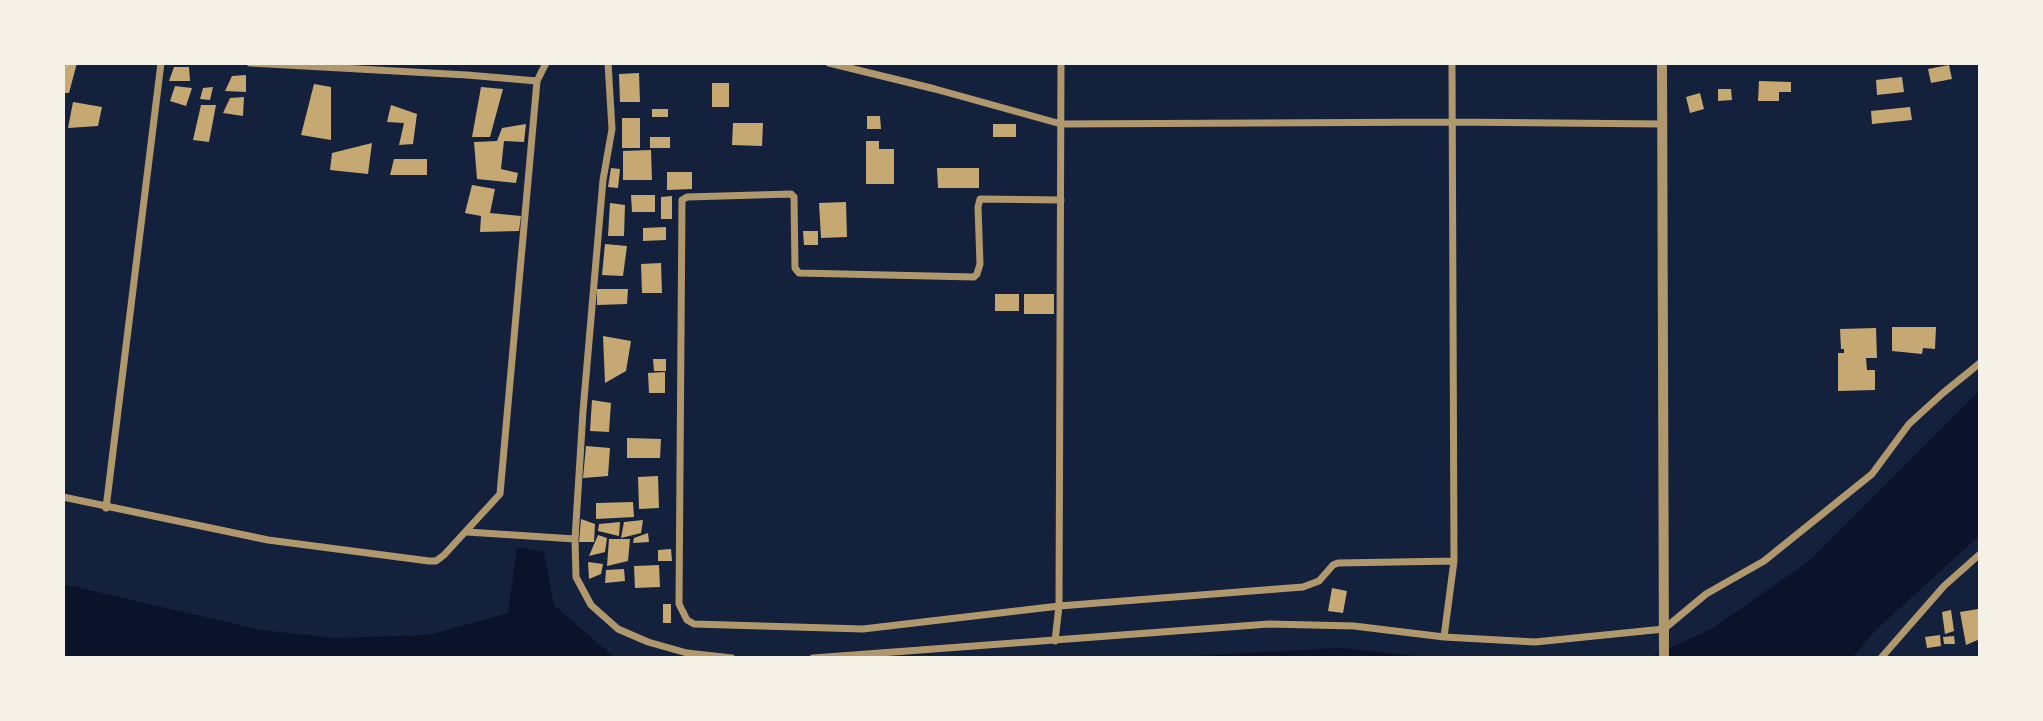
<!DOCTYPE html>
<html>
<head>
<meta charset="utf-8">
<style>
  body { margin:0 }
  #map { position:relative; width:2043px; height:721px; overflow:hidden; background:#14213d; font-family:Rubik,sans-serif }
  canvas { display:block }
  .frame { position:absolute; inset:0; border:65px solid #f6f1e7; pointer-events:none }
</style>
</head>
<body>
<div id="map">
<canvas width="2043" height="721"></canvas>
<div class="frame"></div>
</div>
<script>
const c = document.querySelector('canvas').getContext('2d');
c.lineJoin = 'round';
function fill(path, color) { c.fillStyle = color; c.fill(path, 'evenodd'); }
const poly = rows => new Path2D(rows.map(r => 'M' + r).join(''));
function trace(path, color, width, dash) { c.strokeStyle = color; c.lineWidth = width; c.lineCap = dash ? 'butt' : 'round'; c.setLineDash(dash || []); c.stroke(path); }
fill(poly([
  [1980,390,1980,535,1876,630,1852,658,1648,658,1713,628,1809,561],
  [517,547,544,552,554,605,615,658,63,658,63,584,261,630,335,638,429,635,508,613],
  [1341,648,1435,658,1151,658]
]), '#0b132b');
fill(poly([
  [63,63,77,63,69,93,63,93],
  [1949,65,1952,79,1931,83,1928,69],
  [174,67,189,67,190,81,169,81],
  [639,73,640,102,620,102,619,74],
  [246,75,246,92,225,91,232,76],
  [1902,77,1904,92,1877,95,1876,80],
  [1759,81,1791,82,1791,92,1779,92,1779,101,1758,101],
  [712,83,729,83,729,107,712,107],
  [314,84,331,87,331,140,301,135],
  [175,86,192,88,186,106,170,101],
  [213,87,210,100,200,99,203,88],
  [481,87,503,89,490,137,472,137],
  [1718,89,1731,89,1732,100,1718,101],
  [1700,93,1704,109,1690,113,1686,97],
  [244,97,243,116,223,113,230,98],
  [73,102,102,107,98,126,68,128],
  [201,105,216,105,209,142,193,140],
  [391,105,417,114,413,144,399,145,404,123,387,122],
  [1910,107,1912,120,1872,124,1871,111],
  [652,109,668,109,668,117,652,117],
  [867,116,880,116,881,129,867,129],
  [622,118,640,118,640,148,622,148],
  [733,123,763,123,762,146,732,145],
  [526,124,524,142,504,141,501,169,518,173,516,183,477,179,474,142,497,141,502,128],
  [993,124,1016,124,1016,137,993,137],
  [650,137,670,137,670,148,650,148],
  [866,141,879,141,879,149,894,149,894,184,866,184],
  [372,143,368,174,330,170,332,153],
  [651,150,652,180,623,180,623,151],
  [394,159,427,159,427,175,390,175],
  [611,168,620,169,618,188,608,187],
  [937,168,979,168,979,188,938,188],
  [667,172,692,172,692,189,667,190],
  [472,185,495,189,490,213,521,216,519,231,480,232,481,216,465,213],
  [631,195,655,195,655,212,632,212],
  [672,196,672,219,661,219,661,197],
  [846,202,847,237,821,238,819,203],
  [610,203,625,205,624,236,608,236],
  [666,227,666,240,643,241,643,228],
  [803,231,818,231,818,245,804,245],
  [605,244,627,246,623,276,602,275],
  [661,263,662,293,642,293,641,264],
  [597,289,628,289,627,304,597,305],
  [995,294,1019,294,1019,311,995,311],
  [1024,294,1054,294,1054,314,1024,314],
  [1892,327,1936,327,1935,349,1923,348,1922,354,1892,351],
  [1876,328,1877,358,1866,358,1867,370,1875,370,1875,390,1838,391,1838,353,1844,353,1844,349,1841,349,1840,329],
  [603,336,631,341,626,371,605,383],
  [653,359,666,359,666,371,654,371],
  [665,372,665,393,649,393,648,373],
  [592,400,611,403,609,432,590,431],
  [627,438,661,439,660,458,627,458],
  [586,446,610,448,608,476,583,478],
  [658,476,659,508,639,509,638,477],
  [633,502,634,517,596,519,596,503],
  [581,519,595,524,594,542,579,542],
  [643,520,641,533,621,538,624,522],
  [620,522,619,536,598,531,599,524],
  [648,533,649,542,633,543,634,538],
  [598,535,607,538,605,552,589,556],
  [609,539,630,539,628,561,607,566],
  [671,549,672,561,658,561,658,550],
  [588,562,603,564,601,574,589,579],
  [659,565,660,587,635,588,634,566],
  [624,569,625,581,605,583,606,570],
  [1332,588,1347,591,1343,613,1328,611],
  [663,604,671,604,671,623,663,623],
  [1978,609,1980,639,1966,645,1960,612],
  [1951,610,1954,631,1945,634,1942,612],
  [1940,635,1941,646,1927,648,1925,637],
  [1954,636,1955,644,1944,644,1943,637]
]), '#c6a872');
trace(poly([
  [250,63,467,75,537,81],
  [608,63,612,129,603,180,583,411,575,539,576,577,591,605,618,629,648,642,687,653,732,658],
  [829,63,935,89,1061,124,1453,122,1662,124],
  [1061,200,980,199,978,207,980,264,977,274,974,277,799,273,795,268,794,197,791,194,687,197,682,200,679,604,687,620,694,624,863,629,1059,606,1303,587,1319,581,1333,565,1338,563,1454,561],
  [63,497,268,540,429,561,436,561,444,555,500,494,537,81,546,63],
  [106,508,161,63],
  [467,532,575,539],
  [1444,637,1454,561,1452,63],
  [1055,641,1059,606,1061,63],
  [813,658,1269,624,1354,626,1444,637,1535,642,1664,629,1706,594,1764,561,1872,474,1909,424,1943,393,1980,363],
  [1881,658,1944,586,1980,554]
]), '#b1986c', 7);
trace(poly([
  [1662,63,1664,658]
]), '#b1986c', 10);
</script>
</body>
</html>
